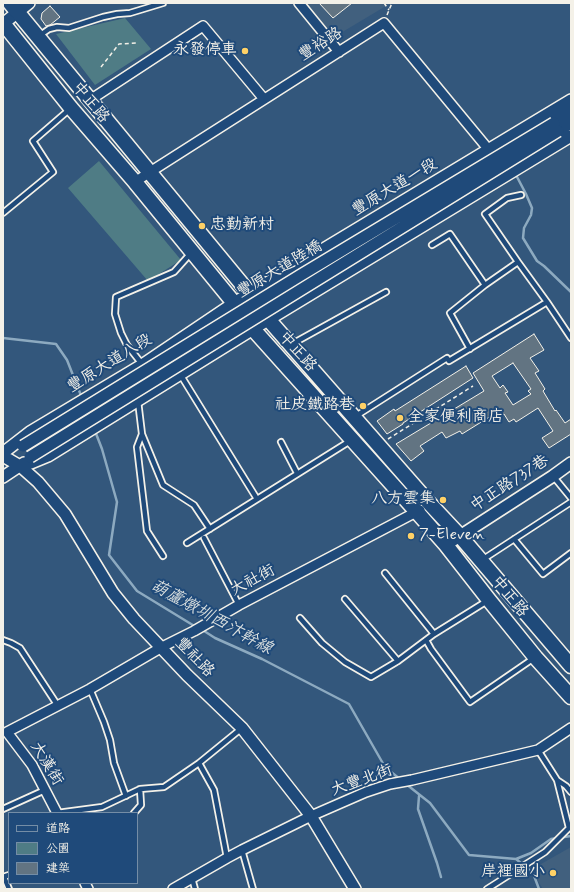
<!DOCTYPE html>
<html>
<head>
<meta charset="utf-8">
<style>
  body { margin:0 }
  #map { position:relative; width:574px; height:892px; overflow:hidden; background:#33577c; font-family:Mynerve,"LXGW WenKai TC",sans-serif }
  canvas { display:block }
  .frame { position:absolute; inset:0; border:4px solid #f4f1e8; pointer-events:none }
  .legend { position:absolute; left:8px; top:812px; width:130px; height:72px; box-sizing:border-box; background:#1f4a7a; border:1px solid #748da6; margin:0; padding:5px 7px; list-style:none; font-size:12px; color:#f4f1e8 }
  .legend li { display:flex; align-items:center; gap:8px; height:20px }
  .legend b { width:20px; border:1px solid #748da6 }
</style>
</head>
<body>
<div id="map">
<canvas width="574" height="892"></canvas>
<div class="frame"></div>
<ul class="legend">
<li><b style="height:5px;background:#1f4a7a"></b>道路</li>
<li><b style="height:11px;background:#4f7c85"></b>公園</li>
<li><b style="height:11px;background:#627482"></b>建築</li>
</ul>
</div>
<script>
const c = document.querySelector('canvas').getContext('2d');
c.lineJoin = 'round';
function fill(path, color) { c.fillStyle = color; c.fill(path, 'evenodd'); }
const poly = rows => new Path2D(rows.map(r => 'M' + r).join(''));
function trace(path, color, width, dash) { c.strokeStyle = color; c.lineWidth = width; c.lineCap = dash ? 'butt' : 'round'; c.setLineDash(dash || []); c.stroke(path); }
function write(font, color, halo, rows, align = 'center') {
  c.font = font + ' Mynerve,"LXGW WenKai TC",sans-serif'; c.lineWidth = 4; c.setLineDash([]); c.textBaseline = 'middle'; c.strokeStyle = halo; c.fillStyle = color; for (const [text, x, y, turn = 0] of rows) {
    c.save(); c.translate(x, y); c.rotate((+turn || 0) * Math.PI / 180); c.textAlign = isNaN(turn) ? turn : align; if (halo) c.strokeText(text, 0, 0); c.fillText(text, 0, 0); c.restore();
  }
}
fill(poly([
  [305,3,391,3,334,37],
  [571,847,571,889,543,889,536,878,534,868]
]), '#41607e');
fill(poly([
  [125,18,151,49,95,85,56,34],
  [99,161,181,260,148,281,68,188]
]), '#4f7c85');
trace(poly([
  [516,175,526,194,532,208,531,215,524,228,523,238,537,261,544,266,571,292],
  [3,338,56,344,67,360,82,398],
  [95,431,102,449,117,502,109,555,137,591,196,627],
  [201,629,215,638,262,659,349,704,385,767,401,780],
  [406,784,430,803,469,855,516,859,531,853,551,839,571,836],
  [419,796,418,809,437,863,441,877],
  [516,859,533,873,539,889]
]), '#8daac0', 2.5);
const building = poly([
  [319,3,352,3,333,18,319,3],
  [50,6,60,17,50,25,46,26,41,19,42,13,50,6],
  [534,334,544,350,530,358,539,371,535,373,545,389,543,391,555,411,556,410,565,423,571,419,571,434,549,448,542,438,553,431,538,408,516,422,514,419,509,422,504,414,502,415,499,411,462,434,460,431,446,438,442,432,420,446,424,451,411,461,396,444,484,391,473,373,534,334],
  [513,363,531,389,528,391,531,394,513,405,505,393,508,392,503,385,500,388,492,376,513,363],
  [466,366,473,378,403,423,403,424,387,434,377,421,394,409,395,411,466,366]
]);
fill(building, '#627482');
trace(building, '#f4f1e8', 1);
const service = poly([
  [39,36,49,29,57,27,69,28,72,27,103,17,117,14,130,13,163,3],
  [521,195,507,198,485,214,518,262,547,302,571,338],
  [3,213,53,172,33,141,70,109],
  [432,245,450,234,485,285],
  [292,344,386,292],
  [470,349,450,313,485,285,518,262],
  [142,364,127,345,121,333,115,314,116,297,174,272,191,253],
  [180,374,257,499],
  [138,401,142,434,163,485,194,505,210,529],
  [356,416,447,358,449,361,547,302],
  [142,434,137,447,147,531,163,556],
  [281,442,297,473],
  [553,476,571,498],
  [204,538,239,605],
  [514,539,543,574,571,553],
  [187,543,350,441],
  [482,560,571,502],
  [385,573,434,634],
  [345,599,398,661],
  [300,618,322,643,345,662,371,677,398,661,434,634,487,601],
  [3,640,11,643,20,648,58,706],
  [426,640,431,649,470,702,534,658],
  [90,689,104,722,110,740,114,763,126,796],
  [538,750,557,780,569,828],
  [199,763,214,790,227,858],
  [557,780,566,786,571,792],
  [3,809,45,790],
  [57,813,102,807,140,789,164,787,199,763,242,728],
  [134,813,141,805,140,789],
  [242,850,253,889],
  [3,877,9,875],
  [4,877,9,889],
  [192,878,195,889],
  [487,889,545,852,571,826]
]);
const minor = poly([
  [299,3,339,52],
  [90,100,203,26,264,99],
  [135,182,150,172,384,23,489,150],
  [57,813,32,765,7,732,90,689,162,647,194,631,239,605,420,510],
  [85,883,88,889],
  [173,889,227,858,242,850,311,816,366,792,390,784,412,780,538,750,571,728]
]);
const tertiary = poly([
  [3,24,29,3],
  [554,123,571,111],
  [558,131,571,123],
  [3,453,30,432,142,365,234,303,571,100],
  [3,456,20,466,38,482,65,514,113,593,134,619,187,675,242,728,311,816,355,889],
  [20,466,31,463,48,456,253,329,571,136],
  [3,477,24,463],
  [446,545,553,476,571,463]
]);
const primary = poly([
  [10,3,250,294,268,319,430,504,460,536,571,666],
  [3,23,71,108,135,182,234,303,253,329,417,512,446,545,489,600,536,658,571,697]
]);
trace(service, '#f4f1e8', 8);
trace(minor, '#f4f1e8', 12);
trace(tertiary, '#f4f1e8', 14);
trace(primary, '#f4f1e8', 17);
trace(poly([
  [384,3,389,10],
  [387,15,392,3],
  [101,67,119,44,137,43],
  [388,439,473,386]
]), '#f4f1e8', 1.5, [4, 3]);
trace(service, '#1f4a7a', 4.5);
trace(minor, '#1f4a7a', 9);
trace(tertiary, '#1f4a7a', 11);
trace(primary, '#1f4a7a', 14);
const tertiaryBridge = poly([
  [23,446,301,275,554,123],
  [30,457,558,131]
]);
trace(tertiaryBridge, '#f4f1e8', 14, []);
trace(tertiaryBridge, '#1f4a7a', 11);
for (const [x, y, r, color] of [
  [245,51,4,"#ffd166"],
  [202,226,4,"#ffd166"],
  [363,406,4,"#ffd166"],
  [400,418,4,"#ffd166"],
  [443,500,4,"#ffd166"],
  [411,536,4,"#ffd166"],
  [553,873,4,"#ffd166"]
]) { const dot = new Path2D(); dot.arc(x, y, r, 0, 2 * Math.PI); c.fillStyle = color; c.fill(dot); trace(dot, '#1f4a7a', 1.5); }
write('16px', '#f4f1e8', '#1f4a7a', [
  ["豐裕路",321,45,-32],
  ["中正路",90,103,50],
  ["豐原大道一段",395,188,-31],
  ["豐原大道陸橋",280,270,-31],
  ["中正路",297,352,48],
  ["豐原大道八段",110,364,-32],
  ["中正路737巷",510,484,-33],
  ["大社街",253,581,-28],
  ["中正路",509,597,51],
  ["豐社路",194,658,46],
  ["大漢街",46,764,59],
  ["大豐北街",362,781,-20]
]);
write('16px', '#f4f1e8', '#1f4a7a', [
  ["永發停車",237,51],
  ["忠勤新村",210,226,"left"],
  ["社皮鐵路巷",355,406],
  ["全家便利商店",408,418,"left"],
  ["八方雲集",435,500],
  ["7-Eleven",419,536,"left"],
  ["岸裡國小",545,873]
], 'right');
write('italic 17px', '#dadfde', '#1f4a7a', [
  ["葫蘆燉圳西汴幹線",211,618,29]
]);
</script>
</body>
</html>
